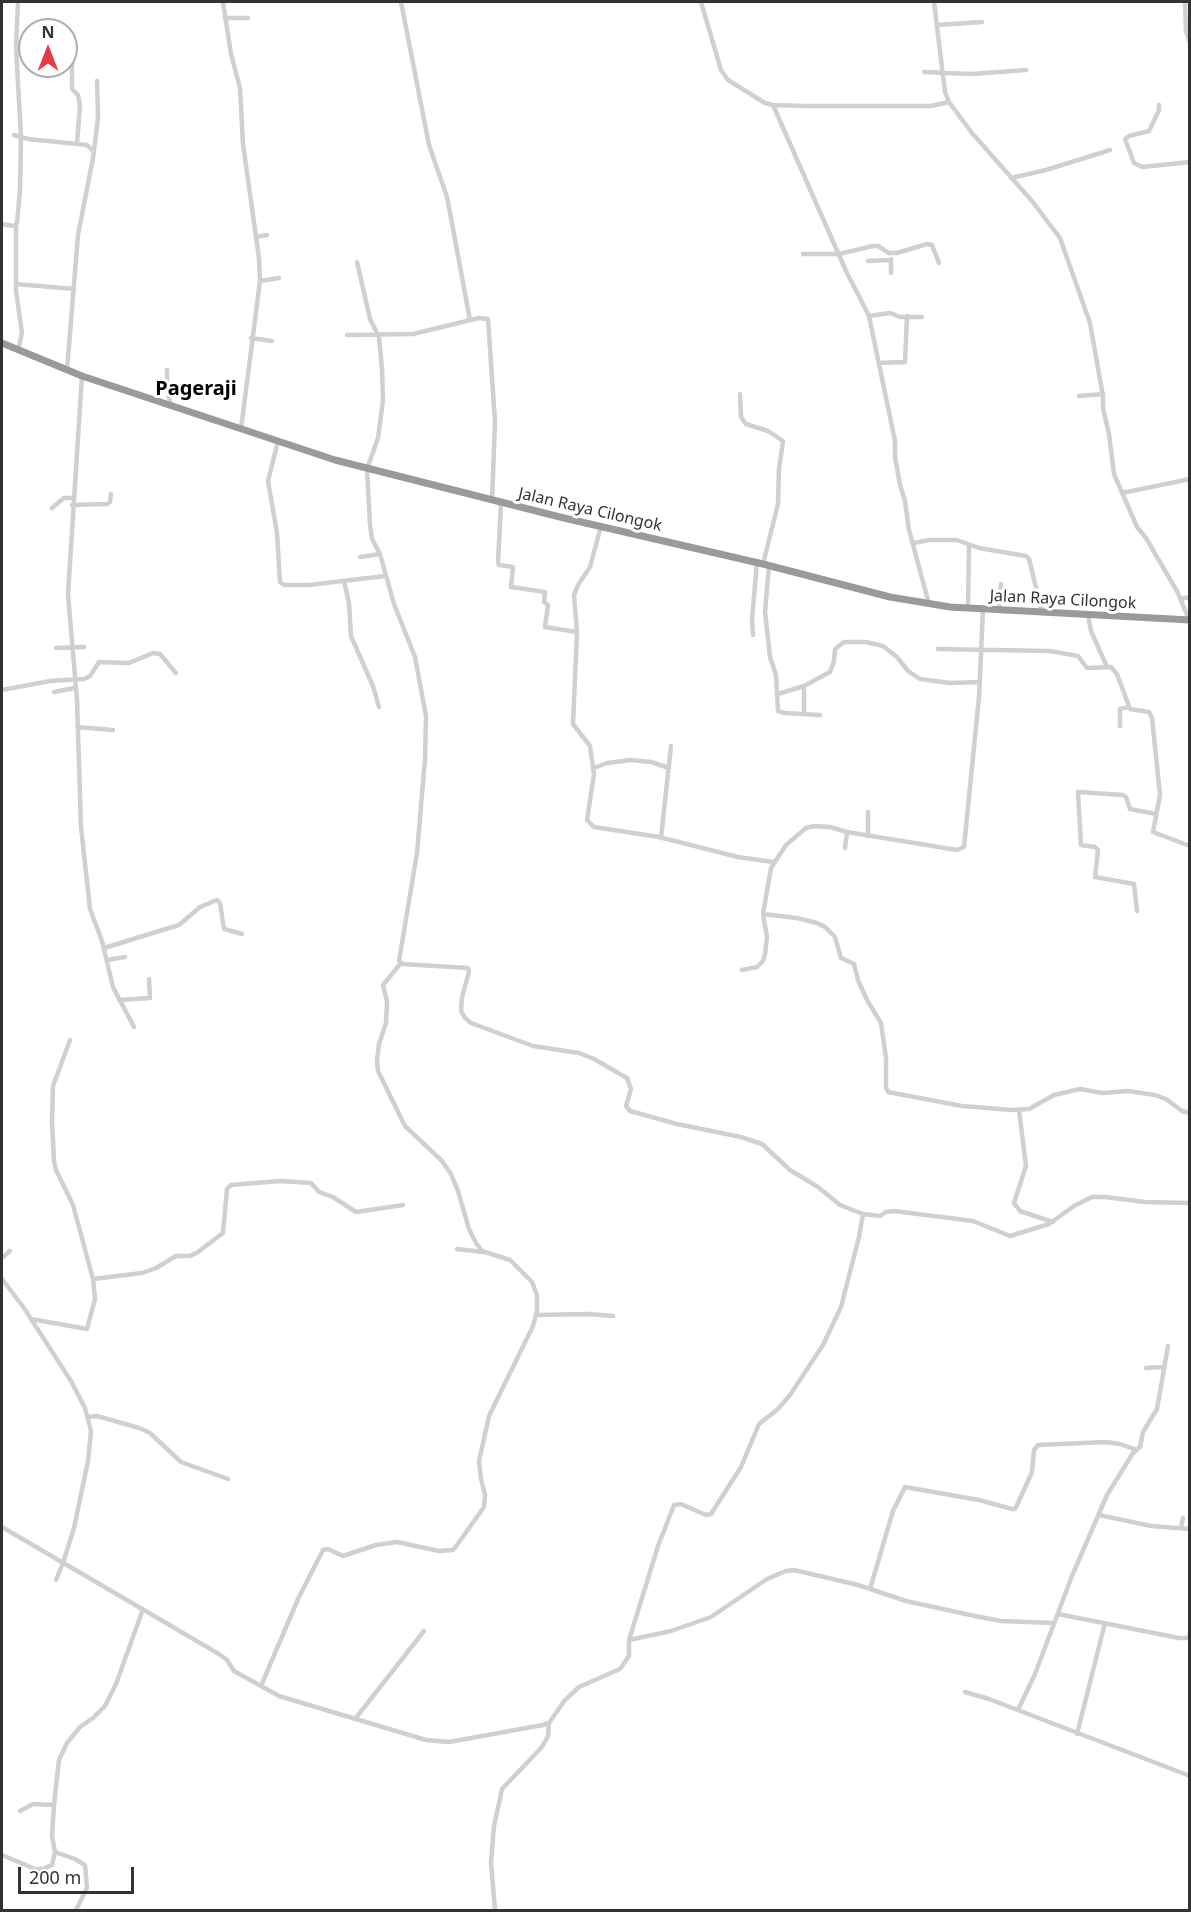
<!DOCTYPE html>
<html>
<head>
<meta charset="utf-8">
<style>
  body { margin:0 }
  #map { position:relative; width:1191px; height:1912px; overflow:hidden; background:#fff; font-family:"Noto Sans",sans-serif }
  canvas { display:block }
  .frame { position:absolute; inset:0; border:3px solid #333; pointer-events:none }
  .north { position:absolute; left:18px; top:18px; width:60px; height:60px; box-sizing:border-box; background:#fff; border:2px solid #adadad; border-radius:50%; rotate:0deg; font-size:16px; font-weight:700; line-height:24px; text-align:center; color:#333 }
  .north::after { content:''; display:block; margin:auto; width:21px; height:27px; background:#e63946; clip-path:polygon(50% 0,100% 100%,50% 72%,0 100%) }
  .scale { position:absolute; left:18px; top:1867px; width:116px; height:27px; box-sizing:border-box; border:3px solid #333; border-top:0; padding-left:8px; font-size:18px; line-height:21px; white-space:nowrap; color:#333; -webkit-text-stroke:4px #fff; paint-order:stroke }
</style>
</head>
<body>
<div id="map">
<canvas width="1191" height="1912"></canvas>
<div class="frame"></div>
<div class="north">N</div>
<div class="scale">200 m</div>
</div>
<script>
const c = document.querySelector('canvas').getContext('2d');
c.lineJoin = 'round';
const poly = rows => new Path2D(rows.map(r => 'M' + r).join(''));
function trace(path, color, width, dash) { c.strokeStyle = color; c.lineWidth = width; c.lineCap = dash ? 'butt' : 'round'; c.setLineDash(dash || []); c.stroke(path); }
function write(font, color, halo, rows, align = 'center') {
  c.font = font + ' "Noto Sans",sans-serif'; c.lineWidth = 6; c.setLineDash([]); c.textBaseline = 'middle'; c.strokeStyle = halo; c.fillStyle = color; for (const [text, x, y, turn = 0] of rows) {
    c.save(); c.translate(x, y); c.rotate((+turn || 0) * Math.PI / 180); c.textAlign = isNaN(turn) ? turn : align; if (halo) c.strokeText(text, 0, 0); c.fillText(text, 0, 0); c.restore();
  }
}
trace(poly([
  [223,2,231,54,240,88,243,144,259,258,260,281,241,429],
  [401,2,429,145,447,197,470,320],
  [701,2,721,70,728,80,765,103,773,105,806,106,931,106,949,102],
  [934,2,945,92,949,102,972,133,1032,201,1060,238,1090,323,1103,396,1103,408,1109,434,1114,474,1137,527,1146,538,1178,593,1189,620],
  [1185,2,1186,31,1190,43],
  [225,18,248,18],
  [937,25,982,22],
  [72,63,72,89,78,95,80,105,77,144],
  [924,72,971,74,1026,70],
  [773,105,846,271,869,316,895,441,895,457,900,485,905,501,909,530,929,604],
  [1159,105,1159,110,1149,131,1129,136,1125,139,1134,163,1142,167,1190,162],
  [14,135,28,139,87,145,94,152],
  [1011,178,1046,170,1110,150],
  [2,224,14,226,17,223,20,190,21,137,16,47,18,2],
  [16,225,16,291,22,333,18,351],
  [256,237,267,235],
  [803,254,839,254,873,246,878,246,889,253,897,253,927,244,932,245,939,263],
  [891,259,891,273],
  [868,261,891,260],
  [357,262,370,319,379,337,382,369,383,400,378,438,367,469,370,525,372,539,380,554,394,604,415,657,426,716,425,759,417,853,399,961,403,964,468,968,469,972,462,997,461,1011,465,1018,471,1023,533,1046,579,1053,594,1059,627,1078,631,1089,626,1106,630,1111,677,1124,741,1137,762,1144,790,1170,818,1187,840,1205,863,1214,859,1237,841,1307,823,1345,790,1395,778,1409,759,1424,741,1467,711,1514,706,1515,681,1504,674,1505,658,1546,629,1640],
  [260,281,279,278],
  [16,284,74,289],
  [869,316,890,313,900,317,922,317],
  [347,335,413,334,479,318,488,319,495,422,492,500],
  [251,338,272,341],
  [879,363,905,362,907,316],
  [67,370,78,235,93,158,98,118,97,81],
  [167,370,167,390,171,406],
  [82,376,68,594,77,700,81,827,90,909,102,941,113,987,134,1027],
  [740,394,741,417,746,424,768,431,783,441,779,469,778,504,763,564],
  [1079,396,1103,394],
  [278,441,268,481,277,533,280,582,284,585,309,585,385,576],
  [1122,493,1190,479],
  [501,503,498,562,499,565,513,567,511,587,545,592,544,602,548,605,545,627,577,632],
  [72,505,107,504,110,502,111,494],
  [52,508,64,498,73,498],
  [601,526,590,567,578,585,574,595,577,632,573,724,590,746,594,774,587,820,594,827,659,837,738,857,773,862],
  [914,543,929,540,957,540,979,548,1026,556,1029,559,1042,612],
  [360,557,380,554],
  [769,565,765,612,770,657,776,675,778,711,785,713,820,715],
  [344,581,349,603,351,636,373,686,379,707],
  [1180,599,1190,597],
  [968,608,969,545],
  [999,610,1001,584],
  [1088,615,1091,631,1107,667],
  [753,635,752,620,757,562],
  [56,648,84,647],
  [938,649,1050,651,1078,656,1087,668,1111,667,1117,674,1130,709,1149,712,1152,718,1160,795,1153,832,1190,846],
  [2,690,50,681,84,679,90,676,99,662,129,663,153,653,160,654,176,673],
  [54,692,75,688],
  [778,694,804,686],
  [804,713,804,686,830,672,834,661,835,649,844,642,866,642,883,646,897,657,908,671,920,679,950,683,980,682],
  [1120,726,1120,709,1129,707],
  [77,727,113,730],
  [594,768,607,763,631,760,651,762,669,768],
  [868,836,868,812],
  [661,838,671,746],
  [845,848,847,832],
  [1137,911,1134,884,1095,877,1098,850,1095,847,1081,845,1078,792,1123,795,1126,797,1130,809,1156,814],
  [763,914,797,918,817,923,825,927,835,937,841,958,854,964,858,980,867,1000,881,1023,886,1058,886,1088,888,1092,962,1106,1012,1110,1029,1109,1054,1095,1080,1089,1102,1093,1128,1091,1155,1095,1166,1099,1182,1111,1190,1113],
  [104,948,179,925,200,907,217,900,220,903,224,929,242,934],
  [107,960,125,957],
  [401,963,383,985,387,1001,386,1023,379,1044,377,1061,378,1071,405,1126,442,1161,451,1174,458,1191,469,1229,476,1243,482,1251,510,1260,532,1282,537,1295,537,1311,533,1326,489,1416,479,1461,481,1479,485,1495,484,1507,457,1545,453,1550,439,1551,397,1542,376,1545,343,1556,328,1549,323,1550,298,1599,261,1686,279,1696,426,1740,449,1742,543,1725,549,1723,565,1700,579,1687,620,1669,629,1656,629,1640,671,1631,711,1617,767,1579,786,1571,794,1570,858,1585,906,1601,975,1616,1001,1621,1054,1623],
  [742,970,757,967,763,961,765,954,767,937,763,914,771,868,786,845,806,828,814,826,830,827,847,832,957,850,964,847,979,697,983,609],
  [119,1000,150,998,149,979],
  [70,1040,53,1086,52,1121,54,1161,56,1170,73,1205,93,1279],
  [1019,1110,1026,1166,1014,1203,1020,1211,1053,1222],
  [863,1214,880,1216,886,1212,894,1211,973,1221,1010,1236,1049,1224,1074,1206,1092,1197,1105,1197,1145,1202,1190,1203],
  [457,1249,483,1252],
  [2,1258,10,1251],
  [2,1279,24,1308,71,1381,85,1408,91,1431,88,1461,74,1528,63,1563,56,1580],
  [536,1315,589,1314,613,1316],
  [31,1319,87,1329,95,1299,93,1279,142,1273,156,1268,176,1256,190,1256,198,1252,223,1233,227,1189,231,1185,280,1181,311,1183,319,1192,333,1197,356,1212,403,1205],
  [1146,1368,1165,1367],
  [88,1417,97,1416,139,1428,150,1433,181,1462,228,1479],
  [1099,1515,1151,1526,1190,1529],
  [2,1527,219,1654,227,1660,234,1671,261,1686],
  [1181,1528,1183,1518],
  [870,1589,893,1511,905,1487,979,1500,1012,1509,1015,1509,1019,1501,1032,1472,1034,1450,1038,1445,1106,1442,1120,1444,1137,1450],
  [1058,1614,1179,1638,1189,1638,1190,1632],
  [965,1692,989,1699,1190,1776],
  [1018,1710,1035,1674,1072,1576,1107,1495,1133,1453,1140,1447,1143,1432,1157,1409,1168,1346],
  [355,1719,424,1631],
  [1077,1734,1105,1623],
  [54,1805,52,1836,55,1852,75,1859,85,1865,87,1888,76,1910],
  [20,1811,33,1804,54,1805,59,1760,67,1743,80,1727,93,1718,105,1706,116,1684,143,1609],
  [2,1855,35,1869,43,1869,52,1865,55,1852],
  [495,1910,491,1862,494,1826,502,1789,542,1747,548,1736,549,1723]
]), '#d0d0d0', 4.5);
trace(poly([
  [2,343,82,376,335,460,564,518,763,564,890,597,950,607,1190,620]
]), '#9a9a9a', 7);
write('16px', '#333', '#fff', [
  ["Jalan Raya Cilongok",590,510,13],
  ["Jalan Raya Cilongok",1063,600,3]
]);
write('bold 20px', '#000', '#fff', [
  ["Pageraji",196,389]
]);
</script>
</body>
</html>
